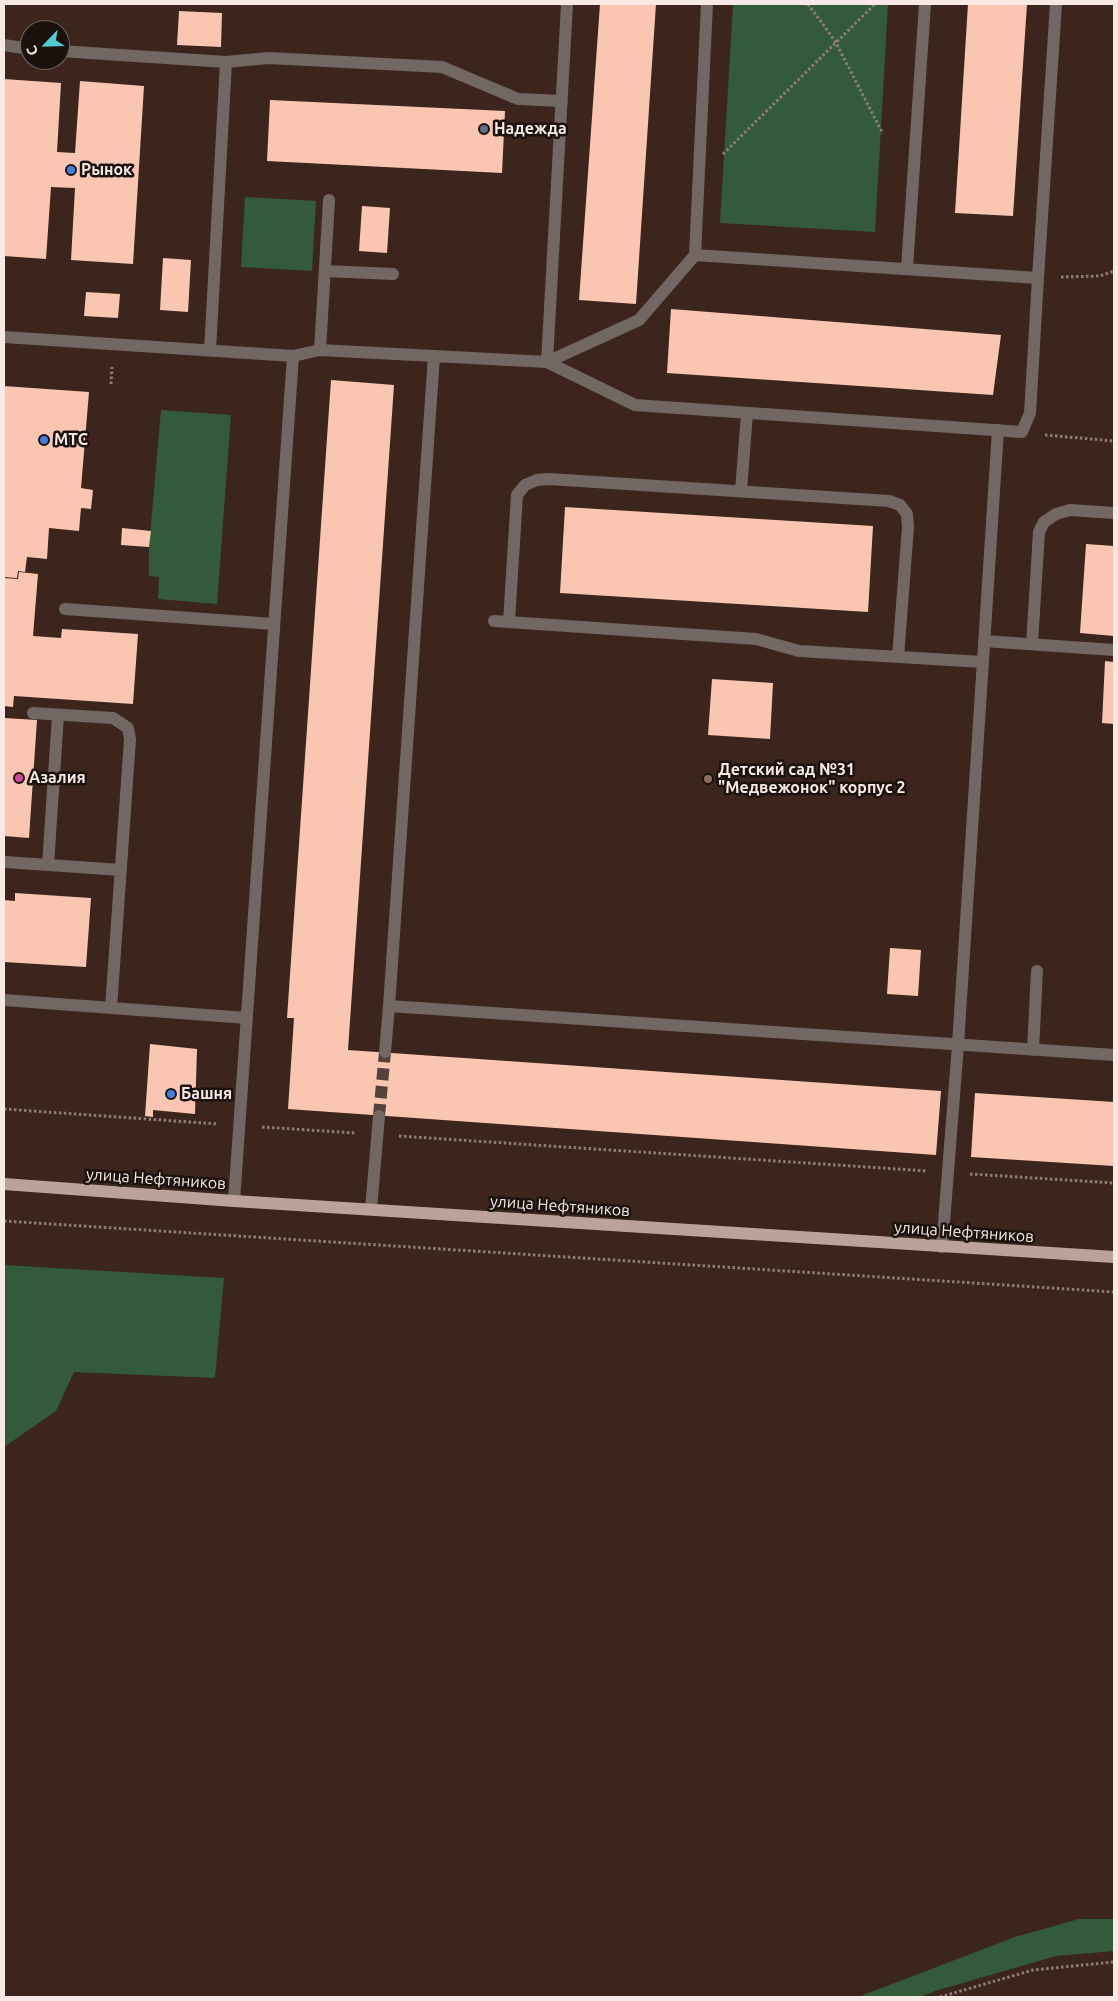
<!DOCTYPE html>
<html>
<head>
<meta charset="utf-8">
<style>
  body { margin:0 }
  #map { position:relative; width:1118px; height:2001px; overflow:hidden; background:#3b251d; font-family:Ubuntu,sans-serif }
  canvas { display:block }
  .frame { position:absolute; inset:0; border:5px solid #f8e9e4; pointer-events:none }
  .north { position:absolute; left:20px; top:20px; width:50px; height:50px; box-sizing:border-box; background:#1b110d; border:1px solid #736763; border-radius:50%; rotate:246deg; font-size:14px; font-weight:700; line-height:20px; text-align:center; color:#f8e9e4 }
  .north::after { content:''; display:block; margin:auto; width:18px; height:22px; background:#51ccd4; clip-path:polygon(50% 0,100% 100%,50% 72%,0 100%) }
</style>
</head>
<body>
<div id="map">
<canvas width="1118" height="2001"></canvas>
<div class="frame"></div>
<div class="north">С</div>
</div>
<script>
const c = document.querySelector('canvas').getContext('2d');
c.lineJoin = 'round';
function fill(path, color) { c.fillStyle = color; c.fill(path, 'evenodd'); }
const poly = rows => new Path2D(rows.map(r => 'M' + r).join(''));
function trace(path, color, width, dash) { c.strokeStyle = color; c.lineWidth = width; c.lineCap = dash ? 'butt' : 'round'; c.setLineDash(dash || []); c.stroke(path); }
function write(font, color, halo, rows, align = 'center') {
  c.font = font + ' Ubuntu,sans-serif'; c.lineWidth = 5; c.setLineDash([]); c.textBaseline = 'middle'; c.strokeStyle = halo; c.fillStyle = color; for (const [text, x, y, turn = 0] of rows) {
    c.save(); c.translate(x, y); c.rotate((+turn || 0) * Math.PI / 180); c.textAlign = isNaN(turn) ? turn : align; if (halo) c.strokeText(text, 0, 0); c.fillText(text, 0, 0); c.restore();
  }
}
fill(poly([
  [733,4,888,4,875,232,720,223],
  [245,197,316,201,312,271,241,267],
  [161,410,231,415,217,604,158,599,159,577,149,576,149,547],
  [4,1265,224,1278,215,1378,74,1372,56,1411,4,1447],
  [1079,1919,1114,1919,1114,1951,1056,1956,935,1991,920,1997,858,1997,1015,1937]
]), '#335b3b');
fill(poly([
  [600,4,656,4,636,304,579,300],
  [968,4,1027,4,1013,216,955,213],
  [179,11,222,13,221,47,177,45],
  [4,79,61,83,57,152,75,153,80,81,144,86,133,264,71,260,75,188,51,187,46,259,4,256],
  [270,100,505,111,502,173,267,161],
  [362,206,390,208,387,253,359,251],
  [163,258,191,260,188,312,160,310],
  [86,292,120,294,118,318,84,316],
  [671,309,1001,335,993,395,667,373],
  [331,380,394,385,348,1050,941,1091,936,1155,288,1109,294,1018,287,1018],
  [4,386,89,392,81,488,93,490,91,509,81,508,79,531,49,528,47,559,27,557,25,572,18,571,17,578,4,577],
  [565,507,873,526,868,612,560,593],
  [122,528,151,531,149,547,121,545],
  [1086,544,1114,546,1114,636,1080,633],
  [19,572,38,574,33,636,61,638,62,629,138,634,133,704,14,696,13,707,4,706,4,578,18,579],
  [1105,661,1114,662,1114,724,1102,723],
  [712,679,773,683,770,739,708,735],
  [4,718,37,720,29,838,4,836],
  [15,893,91,898,86,967,4,962,4,900,15,901],
  [890,948,921,950,918,996,887,994],
  [150,1044,197,1049,195,1114,153,1110,153,1117,145,1116],
  [975,1093,1114,1102,1114,1166,971,1157]
]), '#fac6b2');
trace(poly([
  [379,1116,385,1052]
]), '#57423b', 12, [12, 6]);
trace(poly([
  [808,4,835,41,883,134],
  [723,154,875,4],
  [1061,277,1100,276,1114,271],
  [111,384,112,367],
  [1045,435,1114,441],
  [4,1109,218,1124],
  [262,1127,355,1133],
  [399,1136,927,1171],
  [970,1174,1114,1183],
  [4,1221,1114,1292],
  [940,1997,1033,1970,1114,1962]
]), '#907d77', 3, [2.5, 2.5]);
trace(poly([
  [567,4,547,362,639,320,695,255],
  [4,45,30,49],
  [60,51,226,62,268,58,442,67,518,99,562,101],
  [907,268,925,4],
  [325,271,393,274],
  [1038,278,1056,4],
  [4,337,293,356,234,1201],
  [210,350,226,62],
  [320,350,329,200],
  [293,356,320,350,547,362,635,405,1022,432,1030,413,1038,278,695,255,707,4],
  [434,356,389,1006,1114,1055],
  [741,491,747,413],
  [65,609,274,624],
  [494,621,756,639,799,651,983,662],
  [509,622,517,495,525,485,537,480,549,479,889,501,900,505,907,514,908,527,898,657],
  [984,641,1114,650],
  [1032,644,1039,532,1044,522,1056,514,1070,510,1114,513],
  [33,713,113,718,128,728,130,739,111,1008],
  [5,862,121,870],
  [48,865,58,715],
  [4,1000,247,1018],
  [1033,1050,1037,971],
  [385,1052,389,1006],
  [371,1209,379,1116],
  [942,1247,958,1045,998,430]
]), '#736764', 12);
trace(poly([
  [4,1184,234,1201,1114,1257]
]), '#bba39b', 12);
for (const [x, y, r, color] of [
  [484,129,5,"#5c6f8a"],
  [71,170,5,"#3f7fe0"],
  [44,440,5,"#3f7fe0"],
  [19,778,5,"#d1479c"],
  [708,779,5,"#8d6e63"],
  [171,1094,5,"#3f7fe0"]
]) { const dot = new Path2D(); dot.arc(x, y, r, 0, 2 * Math.PI); c.fillStyle = color; c.fill(dot); trace(dot, '#1b110d', 2); }
write('bold 16px', '#f8e9e4', '#1b110d', [
  ["Надежда",494,129],
  ["Рынок",81,170],
  ["МТС",54,440],
  ["Детский сад №31",718,770],
  ["\"Медвежонок\" корпус 2",718,788],
  ["Азалия",29,778],
  ["Башня",181,1094]
], 'left');
write('16px', '#f8e9e4', '#1b110d', [
  ["улица Нефтяников",156,1179,4],
  ["улица Нефтяников",560,1206,4],
  ["улица Нефтяников",964,1232,4]
]);
</script>
</body>
</html>
